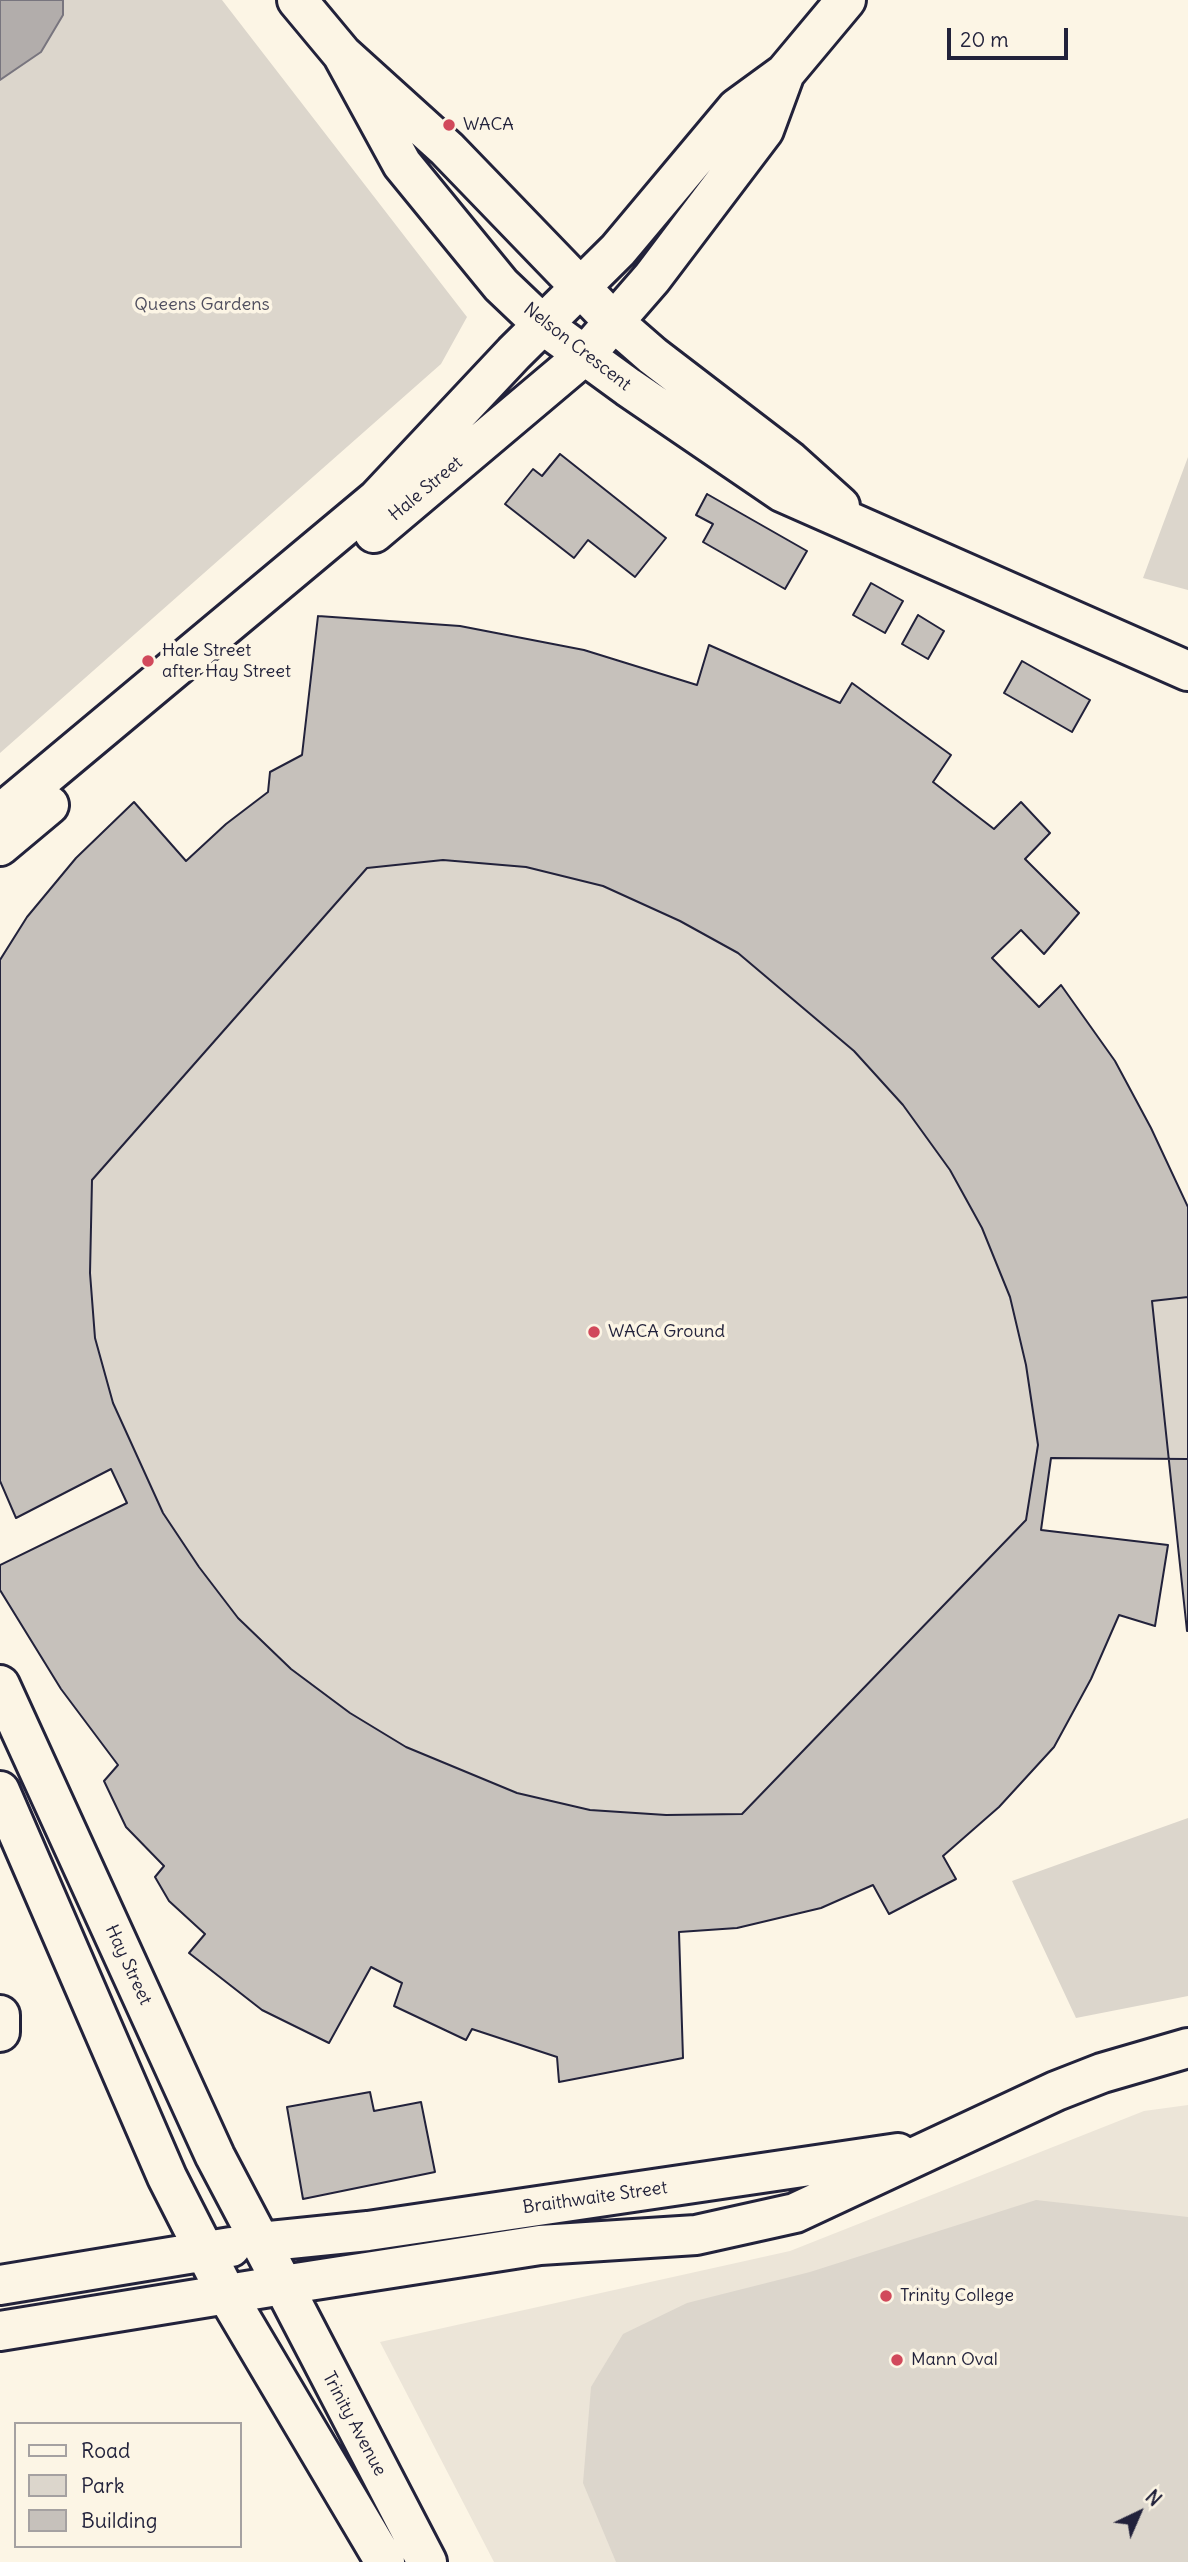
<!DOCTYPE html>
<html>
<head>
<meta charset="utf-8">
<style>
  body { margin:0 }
  #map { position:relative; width:1188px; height:2562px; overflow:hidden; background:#fcf5e5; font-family:Delius,sans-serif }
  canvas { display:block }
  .legend { position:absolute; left:14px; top:2422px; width:228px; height:126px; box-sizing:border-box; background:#fcf5e5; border:2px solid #a5a1a1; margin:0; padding:9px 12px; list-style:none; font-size:21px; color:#22223b }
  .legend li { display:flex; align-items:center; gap:14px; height:35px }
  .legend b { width:35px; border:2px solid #a5a1a1 }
  .north { position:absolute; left:1104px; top:2478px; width:70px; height:70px; -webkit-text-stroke:5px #fcf5e5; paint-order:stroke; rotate:44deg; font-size:19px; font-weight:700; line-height:28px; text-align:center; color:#22223b }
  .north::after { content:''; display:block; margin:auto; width:24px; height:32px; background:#22223b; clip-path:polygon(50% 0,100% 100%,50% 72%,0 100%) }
  .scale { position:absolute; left:947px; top:28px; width:121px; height:32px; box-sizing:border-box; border:4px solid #22223b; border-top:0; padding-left:9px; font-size:21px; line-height:24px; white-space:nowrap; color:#22223b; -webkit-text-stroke:5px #fcf5e5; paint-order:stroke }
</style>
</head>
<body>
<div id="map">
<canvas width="1188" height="2562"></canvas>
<ul class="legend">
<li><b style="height:9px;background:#fcf5e5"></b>Road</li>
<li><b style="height:19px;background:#dcd6cc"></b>Park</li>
<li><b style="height:19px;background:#c6c1bb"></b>Building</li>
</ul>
<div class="north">N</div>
<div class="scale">20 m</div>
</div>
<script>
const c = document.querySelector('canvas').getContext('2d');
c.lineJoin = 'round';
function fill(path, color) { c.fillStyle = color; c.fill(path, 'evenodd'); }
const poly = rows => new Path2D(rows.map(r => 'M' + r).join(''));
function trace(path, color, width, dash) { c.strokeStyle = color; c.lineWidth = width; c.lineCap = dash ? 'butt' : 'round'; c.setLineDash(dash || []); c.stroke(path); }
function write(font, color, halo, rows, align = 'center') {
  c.font = font + ' Delius,sans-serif'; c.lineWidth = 7; c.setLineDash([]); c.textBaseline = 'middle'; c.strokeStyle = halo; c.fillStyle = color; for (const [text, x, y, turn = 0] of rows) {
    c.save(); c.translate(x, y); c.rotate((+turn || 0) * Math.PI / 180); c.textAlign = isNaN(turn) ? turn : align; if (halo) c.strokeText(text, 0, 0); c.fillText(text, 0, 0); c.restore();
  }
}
fill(poly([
  [1188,2105,1188,2562,494,2562,380,2342,790,2251,1144,2111]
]), '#ece5d8');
fill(poly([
  [0,0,222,0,467,317,441,364,0,753],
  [1188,457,1188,590,1143,578],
  [318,616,460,626,584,650,696,685,709,645,840,702,852,683,951,755,934,782,993,828,1021,802,1050,833,1026,859,1079,913,1044,954,1020,930,992,958,1039,1007,1061,985,1115,1062,1151,1128,1188,1207,1188,1459,1051,1458,1041,1529,1168,1545,1155,1626,1119,1615,1091,1679,1054,1747,999,1807,943,1856,956,1879,889,1914,873,1885,821,1908,737,1928,679,1932,683,2058,559,2082,557,2057,473,2029,466,2040,394,2006,402,1983,371,1968,329,2043,262,2010,189,1953,205,1934,169,1901,155,1877,163,1866,126,1827,104,1781,118,1765,61,1689,0,1590,0,1565,126,1503,111,1470,16,1518,0,1481,0,960,27,917,76,858,134,802,186,861,268,792,270,772,302,755],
  [1188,1818,1188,1996,1076,2018,1012,1881],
  [1036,2200,1188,2217,1188,2562,616,2562,583,2483,591,2387,623,2334,687,2303,810,2272]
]), '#dcd6cc');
const water = poly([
  [0,0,63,0,63,15,41,52,0,80,0,0]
]);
fill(water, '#b2adab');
trace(water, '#78757e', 2);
const building = poly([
  [560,454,666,538,635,577,588,540,574,558,505,504,533,469,542,476,560,454],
  [707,494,807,551,785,589,703,542,713,524,696,515,707,494],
  [871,583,903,601,885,633,853,615,871,583],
  [918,615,944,631,928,659,902,644,918,615],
  [318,616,460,626,584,650,697,685,709,645,840,703,852,683,951,755,933,782,994,829,1021,802,1050,833,1025,859,1079,913,1044,954,1021,930,992,958,1039,1007,1061,985,1115,1061,1151,1128,1188,1207,1188,1459,1051,1458,1041,1530,1168,1545,1155,1626,1119,1615,1091,1679,1054,1747,999,1807,943,1856,956,1879,889,1914,873,1885,821,1908,737,1928,679,1932,683,2058,559,2082,557,2057,472,2029,466,2040,394,2006,402,1983,371,1967,329,2043,262,2010,189,1953,205,1934,169,1901,155,1877,164,1866,126,1827,104,1781,118,1765,61,1689,0,1590,0,1565,127,1503,111,1469,16,1518,0,1481,0,960,27,917,76,858,134,802,186,861,226,824,268,792,270,772,302,755,318,616],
  [443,860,526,867,603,886,680,921,738,953,854,1051,903,1105,950,1170,982,1228,1010,1297,1026,1365,1038,1445,1026,1520,742,1814,666,1815,590,1810,517,1793,406,1747,350,1713,291,1669,238,1618,199,1567,163,1513,113,1403,95,1338,90,1273,92,1180,367,868,443,860],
  [1022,661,1090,700,1072,732,1004,693,1022,661],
  [1188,1297,1188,1631,1187,1631,1152,1301,1188,1297],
  [370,2092,374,2111,421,2102,435,2172,303,2199,287,2107,370,2092]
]);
fill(building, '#c6c1bb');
trace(building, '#22223b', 2);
const minor = poly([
  [297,0,342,54,447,149,614,322,653,356,790,461,840,506],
  [342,54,402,164,501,285,543,325,628,387,782,492,1188,671],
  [374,533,585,355,652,278,764,130,785,73],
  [0,814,377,499,514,353,618,250,737,108,785,73,846,0],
  [0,846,49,805],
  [0,2015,0,2032],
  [260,2242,368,2231,898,2153],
  [227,2295,385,2562],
  [427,2562,283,2285,540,2245,696,2235,795,2213,1056,2091,1102,2073,1188,2048]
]);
const major = poly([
  [0,1685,215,2156,283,2285,0,2331],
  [0,1791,167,2177,227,2295],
  [0,2285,231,2247]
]);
trace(minor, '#22223b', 44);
trace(major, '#22223b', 44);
trace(minor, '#fcf5e5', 38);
trace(major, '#fcf5e5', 38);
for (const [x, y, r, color] of [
  [449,125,7,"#d1495b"],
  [148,661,7,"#d1495b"],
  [594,1332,7,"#d1495b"],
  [886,2296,7,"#d1495b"],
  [897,2360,7,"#d1495b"]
]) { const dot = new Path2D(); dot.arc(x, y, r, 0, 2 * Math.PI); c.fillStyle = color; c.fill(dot); trace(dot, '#fcf5e5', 2.5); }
write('18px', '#22223b', '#fcf5e5', [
  ["WACA",463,125],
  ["Hale Street",162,651],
  ["after Hay Street",162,672],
  ["WACA Ground",608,1332],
  ["Trinity College",900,2296],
  ["Mann Oval",911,2360]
], 'left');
write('18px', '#504f5f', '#fcf5e5', [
  ["Queens Gardens",202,305]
]);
write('18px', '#22223b', '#fcf5e5', [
  ["Nelson Crescent",577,347,38],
  ["Hale Street",426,489,-40],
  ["Hay Street",128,1965,65],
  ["Braithwaite Street",595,2198,-8],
  ["Trinity Avenue",354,2424,62]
]);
</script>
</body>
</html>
